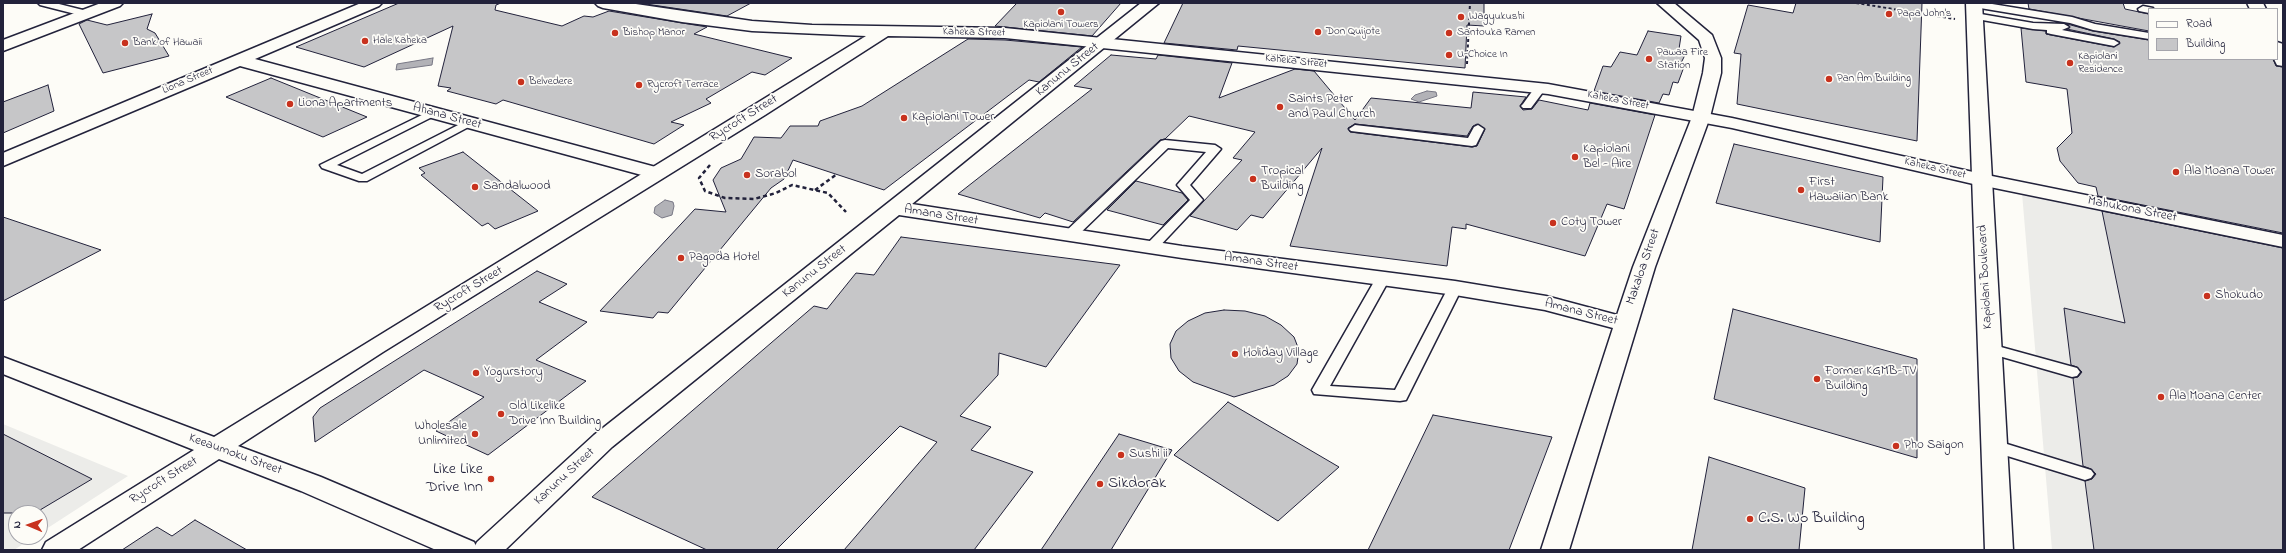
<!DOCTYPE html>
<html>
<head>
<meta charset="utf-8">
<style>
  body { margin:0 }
  #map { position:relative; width:2286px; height:553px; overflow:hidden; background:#fdfcf7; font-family:"Indie Flower",sans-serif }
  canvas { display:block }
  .frame { position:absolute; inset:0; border:4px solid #22223b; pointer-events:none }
  .legend { position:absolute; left:2148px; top:8px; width:130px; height:52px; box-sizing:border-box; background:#fdfcf7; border:1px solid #a5a5ac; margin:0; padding:5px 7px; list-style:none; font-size:12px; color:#22223b }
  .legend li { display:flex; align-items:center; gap:8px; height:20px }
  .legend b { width:20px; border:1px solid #a5a5ac }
  .north { position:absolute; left:8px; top:505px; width:40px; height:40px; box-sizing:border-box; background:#fdfcf7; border:1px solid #a5a5ac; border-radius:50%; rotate:272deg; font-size:11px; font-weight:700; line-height:16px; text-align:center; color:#22223b }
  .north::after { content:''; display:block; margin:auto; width:14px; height:18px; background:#c8321e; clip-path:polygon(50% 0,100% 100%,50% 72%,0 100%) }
</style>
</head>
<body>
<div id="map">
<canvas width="2286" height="553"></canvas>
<div class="frame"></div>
<ul class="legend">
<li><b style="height:5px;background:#fdfcf7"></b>Road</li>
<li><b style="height:11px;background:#c6c6c8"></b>Building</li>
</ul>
<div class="north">N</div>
</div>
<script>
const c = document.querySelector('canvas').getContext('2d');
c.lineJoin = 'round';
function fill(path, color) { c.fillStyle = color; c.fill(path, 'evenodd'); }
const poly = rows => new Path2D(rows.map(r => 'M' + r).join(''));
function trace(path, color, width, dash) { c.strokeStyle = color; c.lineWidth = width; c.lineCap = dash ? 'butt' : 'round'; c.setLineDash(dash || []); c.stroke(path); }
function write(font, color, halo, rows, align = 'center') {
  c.font = font + ' "Indie Flower",sans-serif'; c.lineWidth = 3.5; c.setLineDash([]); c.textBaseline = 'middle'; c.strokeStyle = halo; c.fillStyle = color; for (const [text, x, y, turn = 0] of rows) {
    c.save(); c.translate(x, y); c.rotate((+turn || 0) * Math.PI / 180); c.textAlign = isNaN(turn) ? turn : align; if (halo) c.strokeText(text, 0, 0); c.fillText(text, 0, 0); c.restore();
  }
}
fill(poly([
  [2022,193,2283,244,2283,550,2052,550],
  [3,424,128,476,40,533,40,513,16,513,16,537,34,537,14,550,3,550]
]), '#ecece9');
const water = poly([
  [433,58,432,65,396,70,397,64,433,58],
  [1427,91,1436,92,1437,96,1419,102,1411,99,1415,95,1427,91],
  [665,200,673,202,674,206,672,215,662,218,654,213,655,207,665,200]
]);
fill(water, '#b2b2b7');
trace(water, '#787885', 1);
const building = poly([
  [399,3,501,3,496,5,495,10,562,26,584,16,593,17,609,11,707,27,694,34,792,58,765,75,752,72,706,99,711,103,671,122,684,125,654,144,503,100,496,104,447,91,451,88,438,86,453,26,364,67,296,47,399,3],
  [639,3,751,3,727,16,639,3],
  [1017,3,1121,3,1092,36,995,26,1017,3],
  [1183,3,1484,3,1484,26,1467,25,1465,68,1238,46,1237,50,1164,43,1183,3],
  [1796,3,1922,3,1917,141,1737,104,1741,54,1734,53,1748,5,1793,13,1796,3],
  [2028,3,2123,3,2125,9,2149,14,2149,31,2029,9,2028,3],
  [152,14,147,29,155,33,169,56,103,73,79,24,87,20,107,25,152,14],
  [2067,24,2093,31,2149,40,2149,59,2273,59,2276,66,2283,67,2283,233,2098,196,2096,187,2078,183,2060,161,2057,148,2072,133,2067,89,2026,82,2021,28,2046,31,2046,34,2051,35,2114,47,2120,42,2114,39,2067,29,2070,27,2067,24],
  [1648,31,1681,36,1679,49,1687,51,1681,63,1685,64,1678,83,1673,82,1669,95,1663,94,1659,103,1594,91,1603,66,1611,67,1620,52,1637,55,1648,31],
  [968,39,1005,40,1082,47,1039,82,1029,80,884,190,793,160,784,179,771,188,668,313,658,312,653,318,600,311,695,209,726,212,713,180,721,168,741,159,754,137,781,138,790,126,818,126,820,121,862,106,968,39],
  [1111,55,1156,59,1158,55,1232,63,1219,98,1295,69,1314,71,1355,120,1371,98,1471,108,1473,92,1526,97,1520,106,1523,110,1532,109,1539,100,1588,110,1590,103,1655,115,1624,209,1607,204,1585,256,1466,224,1466,229,1452,227,1447,266,1290,246,1322,148,1263,218,1251,215,1237,230,1190,216,1242,160,1233,158,1255,132,1189,116,1165,139,1160,140,1073,222,1045,213,1040,218,958,194,1092,89,1074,86,1111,55],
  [1355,124,1467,136,1473,126,1477,124,1485,129,1477,146,1472,147,1350,132,1348,128,1355,124],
  [271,78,367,117,323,137,226,97,271,78],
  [48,85,54,111,3,133,3,102,48,85],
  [1734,144,1883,177,1880,242,1716,203,1734,144],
  [463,152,538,211,495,229,488,223,482,226,421,175,425,173,419,168,463,152],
  [1136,181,1182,193,1188,200,1163,225,1107,210,1136,181],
  [2102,211,2283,248,2283,550,2094,550,2085,481,2092,479,2096,474,2091,469,2083,466,2073,378,2078,377,2082,372,2077,367,2071,365,2064,308,2125,323,2102,211],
  [3,217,101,250,3,301,3,217],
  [901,237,1120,265,1046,367,999,353,998,375,960,416,991,427,971,450,1033,472,974,550,844,550,937,442,900,426,776,550,707,550,592,497,814,306,827,309,856,273,874,275,901,237],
  [537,271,567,284,539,302,587,322,536,360,586,381,488,455,436,431,484,397,424,370,315,442,313,417,320,408,537,271],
  [1733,309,1917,359,1917,458,1714,399,1733,309],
  [1224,310,1245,311,1265,316,1281,325,1294,337,1299,350,1297,364,1288,376,1274,385,1234,397,1193,382,1179,371,1171,358,1170,344,1176,331,1188,321,1205,313,1224,310],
  [1228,402,1339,467,1278,521,1174,455,1228,402],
  [1433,415,1552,437,1509,550,1368,550,1433,415],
  [3,434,92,479,35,513,3,513,3,434],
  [1119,434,1172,450,1111,550,1041,550,1119,434],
  [1709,457,1805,488,1799,550,1692,550,1709,457],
  [195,520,247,550,122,550,157,527,172,536,195,520]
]);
fill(building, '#c6c6c8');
trace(building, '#22223b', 1);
const lane = poly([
  [38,3,55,3,91,12,92,14,87,17,40,5,38,3],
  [1970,3,1986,3,2072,17,2095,24,2149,33,2149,39,2093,30,2070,23,1974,7,1971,6,1970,3],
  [2143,6,2153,8,2153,9,2149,9,2149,13,2139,11,2138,9,2143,6],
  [1975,13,2033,23,2064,24,2069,27,2062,30,2114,40,2119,43,2114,46,2051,34,2047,33,2047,30,2033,29,1971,18,1971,14,1975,13],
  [1540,85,1546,88,1531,108,1523,108,1521,106,1523,104,1536,86,1540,85],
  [432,110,438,113,436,115,337,165,362,174,466,121,474,121,476,123,367,181,359,181,322,168,320,165,432,110],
  [1355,125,1468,138,1474,127,1478,125,1484,129,1476,145,1472,146,1351,131,1349,129,1355,125],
  [1165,140,1215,145,1221,149,1190,185,1203,200,1155,251,1150,252,1143,248,1190,200,1177,185,1206,152,1168,148,1074,239,1064,239,1062,236,1064,233,1161,141,1165,140],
  [1382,276,1389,280,1330,386,1395,390,1448,288,1455,284,1462,288,1406,400,1400,401,1314,394,1312,390,1375,280,1382,276],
  [1990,344,2077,368,2080,372,2077,376,2072,377,1985,352,1982,349,1985,346,1990,344],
  [1994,440,2091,470,2094,474,2091,478,2085,480,1988,450,1986,446,1988,442,1994,440]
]);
const street = poly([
  [361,3,382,3,379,6,255,59,663,169,666,173,663,177,656,179,649,177,240,66,3,166,3,153,361,3],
  [1141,3,1159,3,912,204,1182,246,1455,281,1546,296,1617,315,1633,267,1692,117,1703,73,1705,58,1699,40,1657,3,1674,3,1712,35,1721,58,1721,73,1710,117,1655,267,1569,550,1541,550,1613,328,1545,310,1455,295,1182,258,899,215,612,447,505,550,473,550,477,542,594,435,1141,3],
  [2247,3,2263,3,2266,9,2250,9,2247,3],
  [2277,42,2283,44,2283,66,2277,65,2274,59,2277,59,2277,42],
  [1982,174,2283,235,2283,247,1975,184,1972,180,1975,176,1982,174]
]);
const secondary = poly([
  [595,3,629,3,752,21,812,25,1005,28,1548,84,1732,118,1982,174,1989,176,1992,180,1989,184,1982,186,1732,128,1548,94,1005,38,888,36,765,115,383,352,238,446,321,477,474,542,478,550,436,550,301,491,219,459,78,550,42,550,46,542,194,450,3,374,3,357,214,437,866,36,752,31,682,22,603,8,598,6,595,3]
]);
const primary = poly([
  [101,3,123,3,120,6,3,51,3,40,101,3],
  [1966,3,1982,3,2013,550,1985,550,1966,3]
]);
trace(lane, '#22223b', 3);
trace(street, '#22223b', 3);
trace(secondary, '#22223b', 3);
trace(primary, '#22223b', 3);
trace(poly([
  [1856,3,1955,19],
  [1467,64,1470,3]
]), '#22223b', 2, [3, 2.5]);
trace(poly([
  [710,165,699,178,705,191,725,198,754,199,776,193,792,185,828,193,846,212],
  [815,190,837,174]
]), '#22223b', 2.5, [4, 3]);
fill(lane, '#fdfcf7');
fill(street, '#fdfcf7');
fill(secondary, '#fdfcf7');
fill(primary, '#fdfcf7');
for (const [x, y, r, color] of [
  [1061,12,4,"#c8321e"],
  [1889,14,4,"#c8321e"],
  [1461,17,4,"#c8321e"],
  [1318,32,4,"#c8321e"],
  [615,33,4,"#c8321e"],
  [1449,33,4,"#c8321e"],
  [365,41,4,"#c8321e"],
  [125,43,4,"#c8321e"],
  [1449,55,4,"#c8321e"],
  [1649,59,4,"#c8321e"],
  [2070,63,4,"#c8321e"],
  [1829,79,4,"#c8321e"],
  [521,82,4,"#c8321e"],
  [639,85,4,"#c8321e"],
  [290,104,4,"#c8321e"],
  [1280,107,4,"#c8321e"],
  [904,118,4,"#c8321e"],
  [1575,157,4,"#c8321e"],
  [2176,172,4,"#c8321e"],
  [747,175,4,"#c8321e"],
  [1253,179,4,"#c8321e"],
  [475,187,4,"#c8321e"],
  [1801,190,4,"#c8321e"],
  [1553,223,4,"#c8321e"],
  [681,258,4,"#c8321e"],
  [2207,296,4,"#c8321e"],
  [1235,354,4,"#c8321e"],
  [476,373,4,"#c8321e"],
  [1817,379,4,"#c8321e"],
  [2161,397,4,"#c8321e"],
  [501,414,4,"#c8321e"],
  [475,434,4,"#c8321e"],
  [1896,446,4,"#c8321e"],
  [1121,455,4,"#c8321e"],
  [491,479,4,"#c8321e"],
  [1100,484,4,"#c8321e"],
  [1750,519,4,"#c8321e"]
]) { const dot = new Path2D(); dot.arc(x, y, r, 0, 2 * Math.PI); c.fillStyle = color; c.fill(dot); trace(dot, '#fdfcf7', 1.5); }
write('11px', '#22223b', '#fdfcf7', [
  ["Papa John's",1897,14],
  ["Wagyukushi",1469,17],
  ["Kapiolani Towers",1061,25,"center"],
  ["Don Quijote",1326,32],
  ["Bishop Manor",623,33],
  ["Santouka Ramen",1457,33],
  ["Hale Kaheka",373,41],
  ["Bank of Hawaii",133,43],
  ["Pawaa Fire",1657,53],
  ["Station",1657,66],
  ["U-Choice In",1457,55],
  ["Kapiolani",2078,57],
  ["Residence",2078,70],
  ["Pan Am Building",1837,79],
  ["Belvedere",529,82],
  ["Rycroft Terrace",647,85]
], 'left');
write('11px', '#22223b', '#fdfcf7', [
  ["Kaheka Street",974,33,1],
  ["Kaheka Street",1296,62,6],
  ["Liona Street",188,81,-23],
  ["Kaheka Street",1618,101,11],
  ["Kaheka Street",1935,169,13]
]);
write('13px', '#22223b', '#fdfcf7', [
  ["Kanunu Street",1068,70,-39],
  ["Ahana Street",447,117,15],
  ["Rycroft Street",744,119,-32],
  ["Mahukona Street",2132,210,11],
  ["Amana Street",941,216,9],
  ["Amana Street",1261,263,8],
  ["Makaloa Street",1644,267,-71],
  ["Kanunu Street",815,272,-38],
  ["Kapiolani Boulevard",1986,277,-93],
  ["Rycroft Street",469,290,-31],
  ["Amana Street",1581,313,14],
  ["Keeaumoku Street",235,455,20],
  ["Kanunu Street",565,477,-43],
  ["Rycroft Street",164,481,-32]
]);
write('13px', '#22223b', '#fdfcf7', [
  ["Saints Peter",1288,100],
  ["and Paul Church",1288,115],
  ["Liona Apartments",298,104],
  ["Kapiolani Tower",912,118],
  ["Kapiolani",1583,150],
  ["Bel - Aire",1583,165],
  ["Tropical",1261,172],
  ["Building",1261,187],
  ["Ala Moana Tower",2184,172],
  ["Sorabol",755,175],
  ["First",1809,183],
  ["Hawaiian Bank",1809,198],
  ["Sandalwood",483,187],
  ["Coty Tower",1561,223],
  ["Pagoda Hotel",689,258],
  ["Shokudo",2215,296],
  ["Holiday Village",1243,354],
  ["Former KGMB-TV",1825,372],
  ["Building",1825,387],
  ["Yogurstory",484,373],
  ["Ala Moana Center",2169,397],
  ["Old Likelike",509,407],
  ["Drive Inn Building",509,422],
  ["Wholesale",467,427,"right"],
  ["Unlimited",467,442,"right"],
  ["Pho Saigon",1904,446],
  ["Sushi ii",1129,455]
], 'left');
write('16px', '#22223b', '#fdfcf7', [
  ["Like Like",483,470,"right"],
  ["Drive Inn",483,488,"right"],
  ["Sikdorak",1108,484],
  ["C.S. Wo Building",1758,519]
], 'left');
</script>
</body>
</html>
